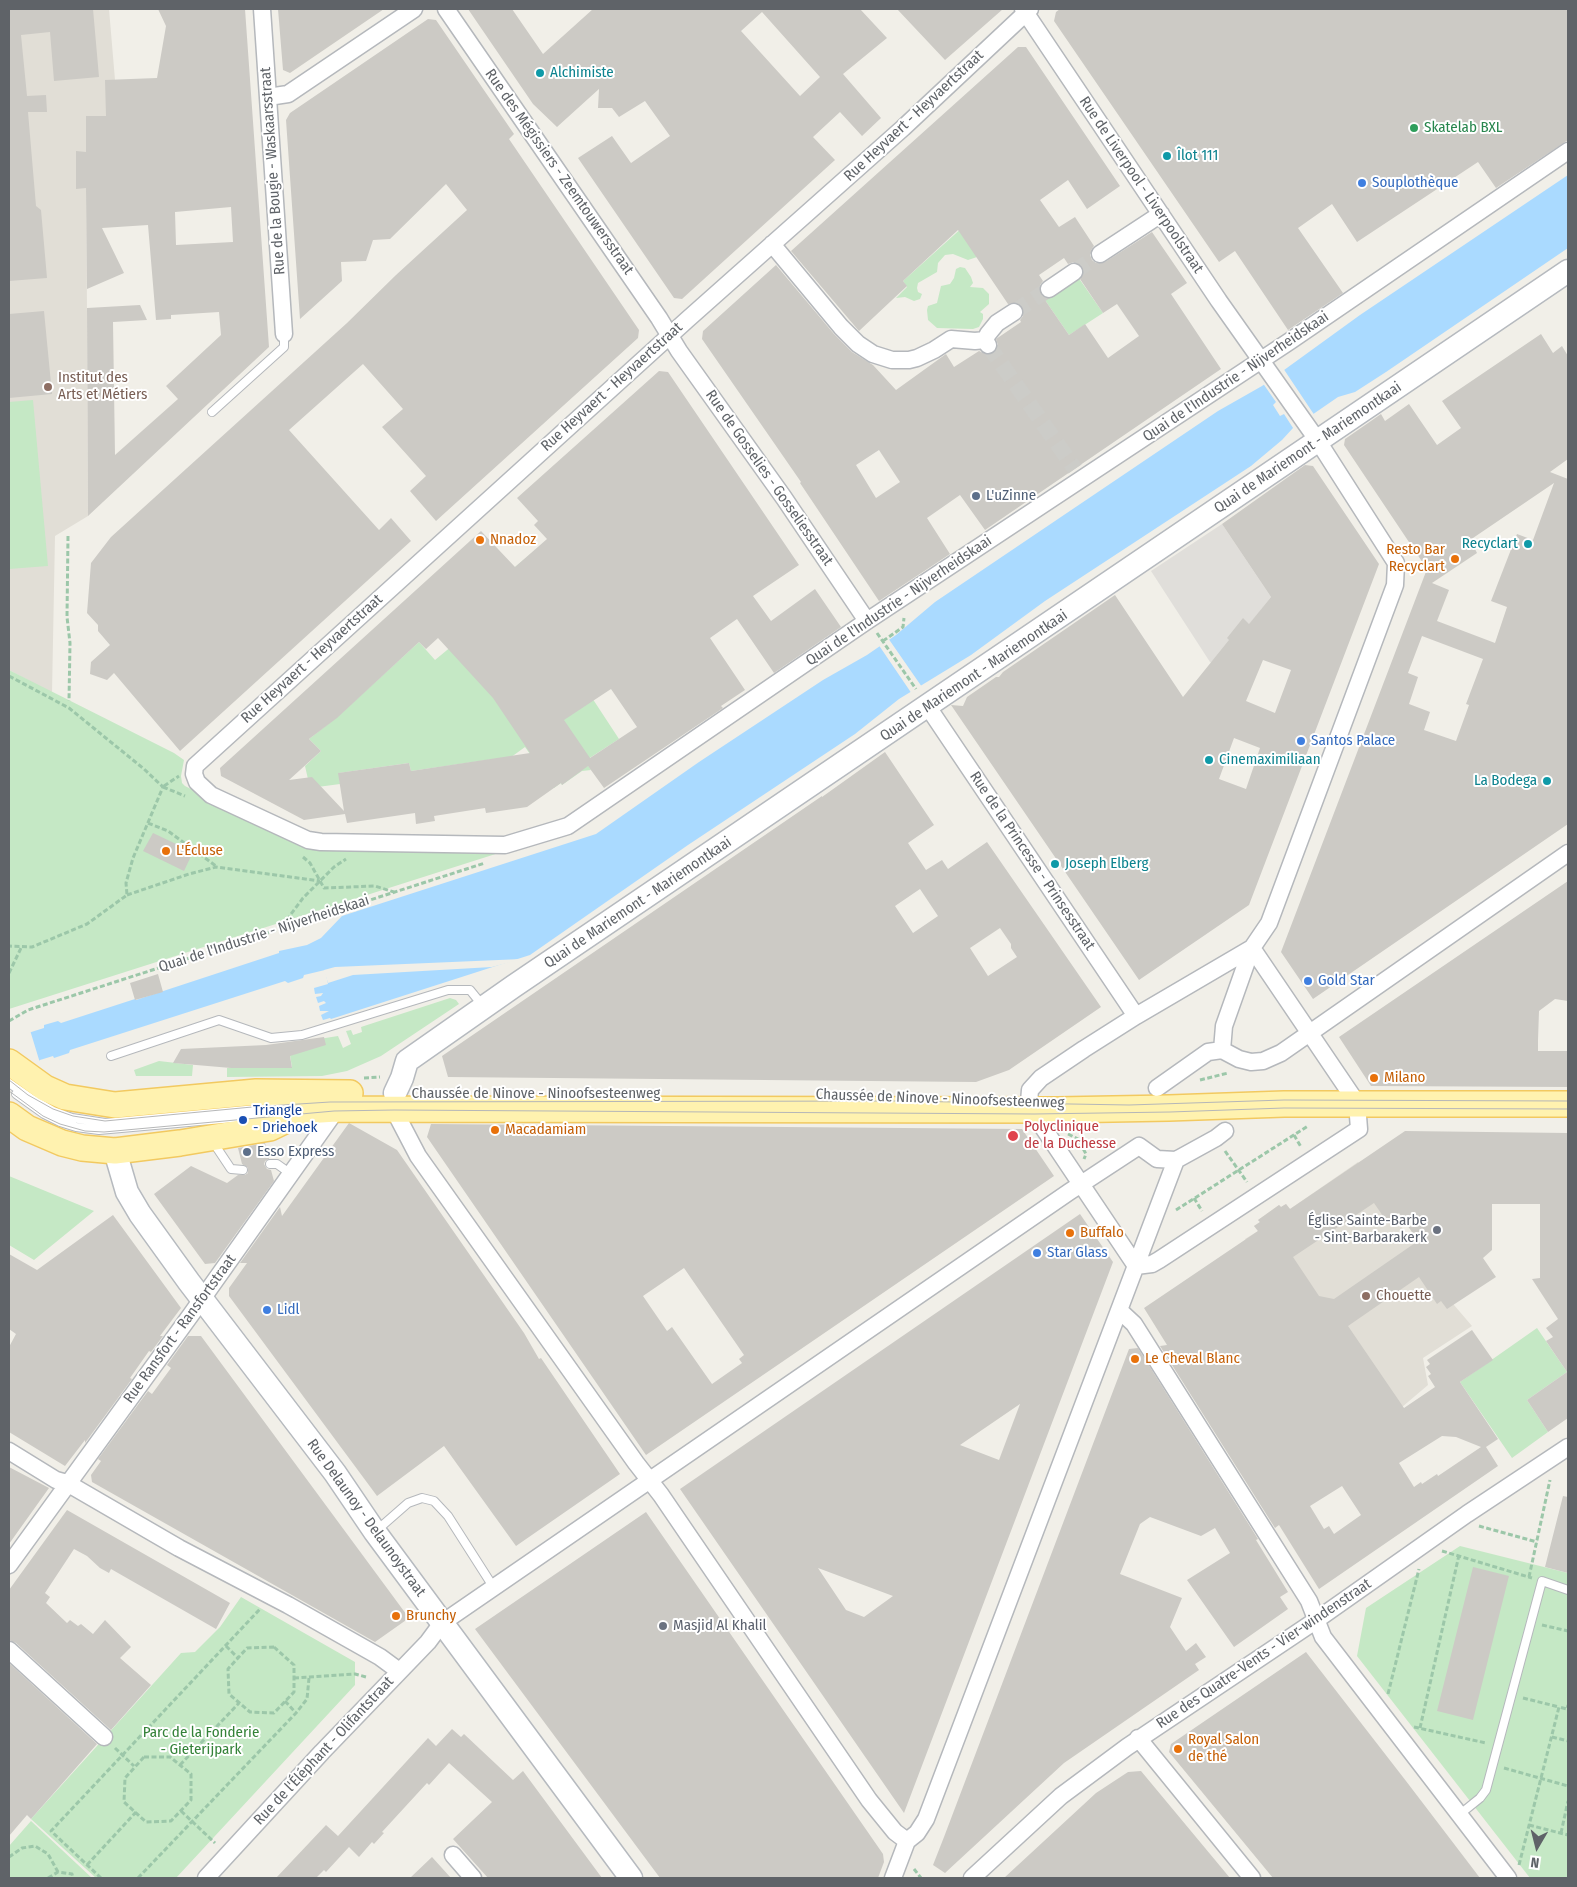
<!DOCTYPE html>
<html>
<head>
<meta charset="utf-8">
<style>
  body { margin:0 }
  #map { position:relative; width:1577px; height:1887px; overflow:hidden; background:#f1efe8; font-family:"Fira Sans Condensed",sans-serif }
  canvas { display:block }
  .frame { position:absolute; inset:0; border:10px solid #5f6368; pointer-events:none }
  .north { position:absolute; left:1512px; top:1822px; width:50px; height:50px; -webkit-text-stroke:4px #fff; paint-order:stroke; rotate:188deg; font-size:14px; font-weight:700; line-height:20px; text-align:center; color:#5f6368 }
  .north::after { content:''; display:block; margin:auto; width:18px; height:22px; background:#5f6368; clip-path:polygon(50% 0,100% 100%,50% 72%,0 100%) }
</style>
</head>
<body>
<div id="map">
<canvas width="1577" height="1887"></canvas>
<div class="frame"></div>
<div class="north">N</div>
</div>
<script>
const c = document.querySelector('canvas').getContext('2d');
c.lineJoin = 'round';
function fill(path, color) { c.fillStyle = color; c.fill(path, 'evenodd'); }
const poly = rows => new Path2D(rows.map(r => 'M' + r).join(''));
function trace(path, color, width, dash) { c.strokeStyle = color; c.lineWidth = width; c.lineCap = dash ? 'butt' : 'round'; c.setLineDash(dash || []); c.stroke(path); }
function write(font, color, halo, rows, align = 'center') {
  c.font = font + ' "Fira Sans Condensed",sans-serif'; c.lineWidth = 4; c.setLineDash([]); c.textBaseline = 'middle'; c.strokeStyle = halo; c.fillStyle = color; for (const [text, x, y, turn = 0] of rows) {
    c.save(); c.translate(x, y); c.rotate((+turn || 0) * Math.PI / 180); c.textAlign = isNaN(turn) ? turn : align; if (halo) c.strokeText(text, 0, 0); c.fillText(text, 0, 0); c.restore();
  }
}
fill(poly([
  [1222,524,1271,597,1216,666,1210,662,1151,571]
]), '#e0deda');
fill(poly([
  [9,9,109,9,115,80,106,116,86,117,88,516,55,536,52,693,9,670],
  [1358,1162,1454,1305,1472,1326,1423,1358,1428,1385,1375,1430,1245,1239,1258,1231,1254,1226,1260,1222,1258,1220,1279,1205,1281,1207,1286,1204,1290,1209]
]), '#e1ded6');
fill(poly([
  [964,226,977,257,968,260,953,254,945,255,938,263,937,272,918,283,917,288,918,292,922,294,920,299,914,301,905,297,896,298,907,287,903,281],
  [960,267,965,268,971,277,973,283,970,287,983,288,989,294,989,304,980,312,983,314,983,319,979,327,973,329,937,328,928,320,927,310,928,306,937,303,941,286,950,284,954,278,956,269],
  [1078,277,1103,313,1069,335,1045,300],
  [33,400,48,566,9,569,9,402],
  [533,552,552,575,558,646,619,739,585,761,591,770,582,771,562,785,561,783,554,788,525,747,503,763,494,759,411,771,409,763,339,773,340,784,310,788,305,766,321,751,309,739,337,717,419,642,435,660,516,593,515,567],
  [9,670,174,753,184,760,181,776,182,783,185,786,284,836,505,851,9,1009],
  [450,998,456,1000,459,1004,381,1056,347,1071,322,1076,227,1077,227,1068,292,1067,288,1044,338,1036,343,1048,351,1044,346,1031,351,1030,353,1035,362,1032,361,1027],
  [159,1061,193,1065,192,1076,136,1076,134,1070],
  [9,1176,94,1211,34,1260,9,1245],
  [1537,1328,1567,1372,1527,1400,1548,1432,1512,1458,1460,1382],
  [1460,1546,1568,1573,1568,1878,1530,1878,1357,1656,1366,1608],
  [241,1597,355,1662,355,1685,176,1878,96,1878,31,1819,181,1653,195,1652,220,1627],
  [31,1821,92,1878,9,1878,9,1846]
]), '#c5e8c5');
fill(poly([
  [1568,175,1568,248,1386,372,1355,392,1338,397,1293,428,1282,440,1251,466,1045,601,971,655,899,699,855,734,688,845,530,955,331,1019,330,1018,323,1020,321,1015,329,1011,320,1011,319,1006,326,1003,324,1001,318,1003,316,997,321,996,323,993,315,994,314,988,328,984,325,970,304,975,303,978,288,983,285,981,70,1050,69,1053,54,1058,53,1056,40,1060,33,1067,9,1039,44,1028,44,1025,58,1021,61,1023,135,999,136,1000,279,953,279,951,307,945,321,938,342,916,596,834,699,762,823,680,867,655,896,635,935,602,1218,411,1262,386,1360,315]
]), '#aadaff');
fill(poly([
  [1283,368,1315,416,1295,431,1284,414,1280,416,1273,405,1276,402,1262,382],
  [888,638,922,687,912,694,878,644],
  [522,959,492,967,353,975,328,983,324,970,335,967],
  [30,1030,40,1063,38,1066,9,1075,9,1037]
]), '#f1efe8');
fill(poly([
  [9,9,93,9,99,77,54,81,50,32,21,35,27,96,46,95,47,112,28,112,36,206,41,210,47,278,9,281],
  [158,9,245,9,269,347,88,516,87,308,140,305,147,320,113,322,115,455,178,399,166,386,221,335,219,312,171,315,171,319,156,320,148,225,102,228,124,273,87,289,86,188,76,189,76,151,86,152,86,116,106,116,105,80,157,78,166,26],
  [231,207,233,242,176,245,175,212],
  [278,9,384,9,290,73,283,70],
  [468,9,512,9,543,54,593,9,860,9,887,38,843,74,881,118,862,136,840,112,813,137,835,160,682,299,674,298,578,158,612,136,631,163,670,136,645,101,619,117,612,108,598,108,599,89,557,127,533,104],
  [762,12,820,77,800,96,741,31],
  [897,9,1003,9,945,60],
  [1060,9,1568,9,1568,140,1496,188,1478,162,1357,242,1332,204,1298,228,1343,293,1288,330,1235,251,1219,262,1054,21,1056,12],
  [428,19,436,20,514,134,509,139,639,330,638,338,436,521,410,491,426,476,382,427,403,409,363,364,289,430,379,530,391,518,411,541,180,751,114,673,107,680,90,674,91,662,110,645,98,631,98,625,87,613,91,563,111,537,347,323,396,275,467,210,446,184,390,239,373,240,366,261,341,262,342,281,300,319,286,120,290,113],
  [1018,47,1026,47,1120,186,1087,209,1068,180,1040,200,1059,227,1075,217,1094,246,1091,250,1090,255,1092,260,1096,263,1105,262,1152,232,1187,283,1171,294,1221,369,985,530,960,495,927,518,950,554,879,601,800,483,801,482,702,339,703,331,776,265,834,334,852,352,873,365,896,390,946,354,954,367,979,351,988,355,994,353,998,345,996,339,1021,322,1020,320,1023,316,1024,311,1022,306,1018,303,1008,304,958,230,903,281,907,286,859,331,791,251],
  [1064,258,1068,264,1074,262,1082,266,1084,272,1080,279,1103,313,1117,304,1139,336,1108,358,1085,324,1069,335,1045,300,1047,298,1041,294,1040,285,1043,281,1039,275],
  [879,450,900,482,876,498,856,465],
  [44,311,52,394,9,398,9,314],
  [1541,334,1553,353,1562,346,1568,356,1568,459,1550,472,1568,479,1568,824,1313,999,1281,952,1427,569,1344,445,1345,439,1381,414,1385,421,1409,404,1437,445,1461,428,1442,401],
  [1554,483,1533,540,1517,534,1491,601,1507,607,1495,643,1437,621,1449,590,1432,583,1477,553,1475,549,1484,543,1473,538],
  [1422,636,1483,659,1466,704,1469,705,1456,741,1424,730,1430,712,1409,704,1418,677,1408,673],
  [659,371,668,372,799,565,753,596,771,621,815,589,841,627,774,673,737,619,710,638,745,690,721,706,723,708,604,788,588,766,562,785,561,783,527,807,486,813,485,808,434,816,435,821,416,824,415,813,347,823,345,814,304,820,221,776,220,768,481,531,515,567,547,539,534,525,538,521,517,498],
  [438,638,493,698,530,753,411,771,409,763,338,773,344,811,312,777,289,780,321,751,309,739,337,718,419,642,426,649],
  [611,689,637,727,590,758,564,720],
  [1305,465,1313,466,1379,564,1249,905,1139,980,951,705,963,706,967,697,996,677,999,677,1003,672,1115,595,1183,697,1229,640,1227,638,1243,618,1249,624,1271,597,1222,524],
  [1263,660,1291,670,1275,713,1246,701],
  [1234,738,1260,748,1246,789,1219,779],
  [885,752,934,825,908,843,926,870,942,860,948,869,987,842,1101,1007,1009,1070,976,1082,448,1077,442,1056,822,796,822,797],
  [920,889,938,916,913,933,895,906],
  [1000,928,1011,944,1011,948,1017,957,988,976,970,948],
  [153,833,193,852,184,871,143,851],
  [1568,881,1568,1001,1555,999,1539,1011,1538,1040,1538,1051,1568,1051,1568,1087,1371,1086,1339,1037],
  [158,974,163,992,135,1000,130,983],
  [324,1037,326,1045,290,1056,292,1068,231,1068,173,1063,181,1049,266,1045],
  [349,1123,397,1150,524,1333,539,1359,541,1358,620,1474,516,1546,444,1446,377,1496,229,1296,229,1288,247,1263,240,1263,280,1207,282,1216],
  [431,1124,1022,1129,1054,1176,646,1455,427,1137],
  [684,1268,744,1355,739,1359,742,1363,712,1384,672,1327,667,1331,643,1296],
  [1405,1131,1568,1133,1568,1418,1548,1432,1527,1400,1567,1372,1546,1341,1553,1337,1546,1328,1558,1319,1532,1279,1540,1278,1540,1204,1492,1204,1492,1250,1483,1258,1496,1277,1447,1309,1441,1301,1437,1304,1419,1277,1348,1326,1404,1408,1435,1387,1428,1376,1431,1374,1426,1367,1430,1364,1427,1360,1472,1330,1493,1360,1460,1382,1498,1439,1486,1447,1498,1466,1319,1589,1279,1525,1275,1528,1160,1346,1167,1345,1144,1308,1258,1231,1254,1226,1260,1222,1258,1220,1279,1205,1281,1207,1286,1204,1290,1209],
  [1374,1203,1387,1222,1399,1213,1418,1241,1334,1299,1319,1296,1293,1257],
  [1442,1436,1456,1437,1481,1447,1438,1476,1437,1474,1422,1484,1421,1482,1414,1487,1399,1463],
  [1342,1486,1361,1515,1334,1534,1329,1526,1324,1529,1310,1506],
  [265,1143,269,1159,265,1161,264,1164,267,1169,271,1170,274,1181,215,1263,205,1264,154,1194,191,1166,227,1183,238,1175,245,1175,248,1173,248,1168,242,1164,238,1148],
  [1080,1214,1113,1262,904,1813,680,1489],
  [1020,1404,999,1460,960,1445],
  [818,1568,893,1596,864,1617,846,1610],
  [113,1215,181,1308,160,1336,163,1336,151,1352,149,1351,130,1378,132,1379,85,1443,85,1440,65,1466,9,1432,9,1347,16,1334,9,1329,9,1254,37,1270],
  [188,1336,201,1336,409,1618,375,1642,92,1482,91,1475,101,1461,98,1459,148,1391,152,1394,160,1383,171,1368,167,1365],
  [1138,1348,1258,1539,1256,1540,1288,1592,1280,1597,1288,1609,1234,1647,1187,1580,1230,1553,1215,1528,1201,1536,1150,1517,1140,1524,1120,1574,1182,1598,1170,1627,1186,1651,1196,1643,1206,1657,1195,1664,1199,1670,1064,1763,945,1873,933,1865,944,1837,1129,1349],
  [9,1467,49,1488,9,1544],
  [1563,1496,1568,1497,1568,1573,1545,1567],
  [67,1510,230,1603,216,1629,111,1569,109,1573,100,1568,87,1556,74,1549,45,1593,50,1597,46,1603,67,1623,70,1620,78,1626,81,1624,93,1634,105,1620,131,1647,120,1658,151,1685,111,1730,16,1643,9,1640,9,1590],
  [646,1512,883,1854,884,1862,878,1878,660,1878,475,1629],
  [1473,1567,1509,1576,1473,1720,1437,1711],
  [1306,1652,1406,1781,1480,1878,1273,1878,1169,1752,1171,1744],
  [9,1663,97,1744,31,1819,27,1815,9,1836],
  [452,1729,461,1737,464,1734,513,1780,523,1771,602,1878,488,1878,453,1839,492,1802,449,1763,429,1785,427,1783,382,1832,384,1833,374,1844,372,1842,359,1857,349,1847,326,1872,324,1870,316,1878,276,1878,326,1825,338,1836,428,1738,436,1746],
  [1141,1771,1230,1878,1004,1878,1096,1793,1128,1772],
  [432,1857,451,1878,410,1878]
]), '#cccac5');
trace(poly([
  [1074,272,1100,254],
  [1014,312,1049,289],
  [988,345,1075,469]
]), '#ccccc8', 16, [16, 8]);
const lane = poly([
  [212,412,284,347,284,334],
  [111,1056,219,1020,271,1038,302,1035,448,990,470,990,483,1006],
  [9,1083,32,1099,53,1111,72,1118,105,1123,257,1109,292,1107],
  [16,1094,44,1114,60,1122,76,1127,99,1130,278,1114],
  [216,1142,217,1148,231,1169,243,1170],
  [270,1164,277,1164,291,1174],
  [376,1531,408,1503,422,1498,434,1501,448,1516,494,1588],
  [1459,1815,1480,1798,1486,1790,1542,1581,1568,1590]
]);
const street = poly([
  [262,9,284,334],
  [446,9,659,318,679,351,784,498,867,621],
  [1023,9,1219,301,1318,441,1396,563,1395,585,1269,923,1252,948,1247,961,1224,1026,1222,1050],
  [1030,9,903,128,688,319,195,766,194,774,197,782,211,795,308,840,321,842,505,845,568,826,867,621,1290,341,1568,151],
  [268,97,288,94,414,9],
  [772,244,841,327,858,344,873,354,892,360,909,360,917,358,934,350,951,339,975,341,985,340,988,345],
  [1100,254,1161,214],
  [1049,289,1074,272],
  [985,340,988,334,997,323,1014,312],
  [928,707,1136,1016],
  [1252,948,1357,1103,1359,1129,1159,1260,1152,1264,1136,1266,1034,1114,1029,1102,1030,1090,1041,1078,1084,1049,1136,1016,1252,948],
  [1157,1088,1208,1052,1222,1050,1239,1059,1251,1062,1263,1061,1281,1053,1568,853],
  [394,1102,394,1110,418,1156,636,1463,661,1495,869,1800,895,1832,907,1841],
  [1120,1311,1134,1324,1309,1601,1323,1637,1508,1878],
  [9,1451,56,1480,67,1483,179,1548,288,1605,380,1657,399,1671],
  [9,1565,190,1316,339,1106],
  [9,1650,104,1737],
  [1138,1738,1252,1878],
  [453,1855,473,1878],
  [206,1878,322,1752,428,1642,442,1623,1069,1192,1139,1146,1157,1159,1176,1160,1216,1138,1225,1131],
  [893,1878,907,1841,917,1833,926,1819,1176,1160],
  [972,1878,1061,1796,1127,1747,1315,1621,1467,1514,1568,1447]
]);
const secondary = poly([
  [395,1093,402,1078,407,1061,514,986,1568,271],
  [115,1151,127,1192,140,1214,189,1282,335,1473,375,1532,631,1878]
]);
const primary = poly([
  [9,1062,45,1088,65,1097,115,1105,256,1092,350,1093],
  [9,1115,27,1128,62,1143,82,1148,115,1151,180,1143,270,1128,305,1111,336,1109,1057,1110,1169,1108,1284,1104,1568,1104]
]);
trace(lane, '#b5b8bc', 10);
trace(street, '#b5b8bc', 19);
trace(secondary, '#b6babf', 25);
trace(primary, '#f2c960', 28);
trace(poly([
  [68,536,67,617,70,643,69,701],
  [877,633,916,689],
  [883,641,903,627,904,618],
  [9,676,69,708,144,769,163,787,133,858,126,883,127,895,87,924,32,947,9,946],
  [164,786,179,776],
  [163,787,185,796],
  [148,823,168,831,216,866],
  [303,857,310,863,324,888,375,886,394,892],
  [127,895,189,874,216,867,320,881],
  [284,927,291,914,303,898,334,867,346,859],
  [9,973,22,946],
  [9,1021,28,1010,485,863],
  [364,1078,380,1077],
  [1200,1080,1228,1073],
  [1068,1134,1078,1139,1086,1154,1084,1159],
  [1294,1135,1301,1147],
  [1225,1151,1247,1182],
  [1194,1198,1202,1211],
  [1176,1210,1308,1126],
  [1479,1526,1537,1542],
  [1442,1551,1532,1578],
  [1529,1577,1550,1480],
  [1542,1625,1568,1631],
  [226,1646,238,1658],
  [274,1647,294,1665,294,1692,274,1713,250,1712,229,1694,228,1669,247,1648,274,1647],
  [294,1678,355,1674,366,1677],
  [1388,1694,1419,1569],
  [1523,1698,1559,1707],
  [285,1701,296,1713],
  [1414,1727,1486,1743],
  [1420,1728,1459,1555],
  [1552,1737,1568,1741],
  [115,1748,134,1766],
  [144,1757,170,1757,191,1774,191,1800,171,1821,146,1822,124,1802,125,1778,144,1757],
  [180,1765,239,1703],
  [1504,1768,1568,1786],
  [181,1811,215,1843],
  [1529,1825,1568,1835],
  [1561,1833,1568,1801],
  [9,1857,22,1848,35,1846,48,1854,58,1872],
  [87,1865,136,1812],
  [1519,1865,1559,1707,1567,1709,1568,1705],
  [914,1869,921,1878],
  [48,1878,58,1872,72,1874,73,1878],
  [101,1878,51,1831,260,1609],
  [138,1878,296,1713,307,1699,309,1678]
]), '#9cc7a9', 3, [5, 2.5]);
trace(lane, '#fff', 8);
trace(street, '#fff', 16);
trace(secondary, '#fff', 22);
trace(primary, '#fff2af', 25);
trace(poly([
  [9,1080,28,1095,53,1109,73,1116,105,1121,252,1107,330,1102,896,1101,1129,1105,1284,1100,1568,1101],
  [9,1091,43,1116,60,1124,85,1131,104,1132,334,1111,394,1110,1034,1114,1170,1112,1284,1108,1568,1109]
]), '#b6b7b8', 1);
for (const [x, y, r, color] of [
  [540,73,5,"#0f9aa8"],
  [1414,128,5,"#2e9e5b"],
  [1167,156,5,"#0f9aa8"],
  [1362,183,5,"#3f7fe0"],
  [48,387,5,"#8d6e63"],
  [976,496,5,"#5c6f8a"],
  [480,540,5,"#e8710a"],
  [1528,544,5,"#0f9aa8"],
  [1455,559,5,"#e8710a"],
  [1301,741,5,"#3f7fe0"],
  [1209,760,5,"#0f9aa8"],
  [1547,781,5,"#0f9aa8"],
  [166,851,5,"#e8710a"],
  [1055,864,5,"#0f9aa8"],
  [1308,981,5,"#3f7fe0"],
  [1374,1078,5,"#e8710a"],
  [243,1120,5,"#1a4fb4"],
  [495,1130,5,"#e8710a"],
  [1013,1136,6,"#e0444e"],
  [247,1152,5,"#5c6f8a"],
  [1437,1230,5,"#6b7280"],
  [1070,1233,5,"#e8710a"],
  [1037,1253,5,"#3f7fe0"],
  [1366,1296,5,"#8d6e63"],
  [267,1310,5,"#3f7fe0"],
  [1135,1359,5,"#e8710a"],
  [396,1616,5,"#e8710a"],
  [663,1626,5,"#6b7280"],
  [1178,1749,5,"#e8710a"]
]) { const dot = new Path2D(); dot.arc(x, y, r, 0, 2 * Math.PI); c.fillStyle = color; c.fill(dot); trace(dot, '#fff', 2); }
write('15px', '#0d838f', '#fff', [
  ["Alchimiste",550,73],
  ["Îlot 111",1177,156],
  ["Recyclart",1518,544,"right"],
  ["Cinemaximiliaan",1219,760],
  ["La Bodega",1537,781,"right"],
  ["Joseph Elberg",1065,864]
], 'left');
write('15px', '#5f6368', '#fff', [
  ["Rue Heyvaert - Heyvaertstraat",914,116,-43],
  ["Rue de la Bougie - Waskaarsstraat",273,171,-94],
  ["Rue des Mégissiers - Zeemtouwersstraat",559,172,55],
  ["Rue de Liverpool - Liverpoolstraat",1141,185,56],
  ["Quai de l'Industrie - Nijverheidskaai",1236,377,-34],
  ["Rue Heyvaert - Heyvaertstraat",612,387,-42],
  ["Quai de Mariemont - Mariemontkaai",1308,448,-34],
  ["Rue de Gosselies - Gosseliesstraat",769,478,55],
  ["Quai de l'Industrie - Nijverheidskaai",899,601,-34],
  ["Rue Heyvaert - Heyvaertstraat",312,659,-42],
  ["Quai de Mariemont - Mariemontkaai",974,676,-34],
  ["Rue de la Princesse - Prinsesstraat",1032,861,56],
  ["Quai de Mariemont - Mariemontkaai",638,903,-34],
  ["Quai de l'Industrie - Nijverheidskaai",264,934,-18],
  ["Chaussée de Ninove - Ninoofsesteenweg",536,1094],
  ["Chaussée de Ninove - Ninoofsesteenweg",940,1099,2],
  ["Rue Ransfort - Ransfortstraat",180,1329,-54],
  ["Rue Delaunoy - Delaunoystraat",366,1518,54],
  ["Rue des Quatre-Vents - Vier-windenstraat",1264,1654,-34],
  ["Rue de l'Éléphant - Olifantstraat",324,1751,-47]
]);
write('15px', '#27864d', '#fff', [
  ["Skatelab BXL",1424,128]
], 'left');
write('15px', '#366cbe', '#fff', [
  ["Souplothèque",1372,183],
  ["Santos Palace",1311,741],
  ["Gold Star",1318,981],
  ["Star Glass",1047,1253],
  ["Lidl",277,1310]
], 'left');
write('15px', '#785e54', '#fff', [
  ["Institut des",58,378],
  ["Arts et Métiers",58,395],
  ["Chouette",1376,1296]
], 'left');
write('15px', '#4e5e75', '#fff', [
  ["L'uZinne",986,496],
  ["Esso Express",257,1152]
], 'left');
write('15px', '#c56008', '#fff', [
  ["Nnadoz",490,540],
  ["Resto Bar",1445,550,"right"],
  ["Recyclart",1445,567,"right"],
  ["L'Écluse",176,851],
  ["Milano",1384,1078],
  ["Macadamiam",505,1130],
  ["Buffalo",1080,1233],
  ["Le Cheval Blanc",1145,1359],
  ["Brunchy",406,1616],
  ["Royal Salon",1188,1740],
  ["de thé",1188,1757]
], 'left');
write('15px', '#164399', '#fff', [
  ["Triangle",253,1111],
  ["- Driehoek",253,1128]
], 'left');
write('15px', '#be3a42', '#fff', [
  ["Polyclinique",1024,1127],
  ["de la Duchesse",1024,1144]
], 'left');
write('15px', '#5b616d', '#fff', [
  ["Église Sainte-Barbe",1427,1221],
  ["- Sint-Barbarakerk",1427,1238],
  ["Masjid Al Khalil",673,1626,"left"]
], 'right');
write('15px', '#348238', '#fff', [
  ["Parc de la Fonderie",201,1733],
  ["- Gieterijpark",201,1750]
]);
</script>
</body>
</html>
